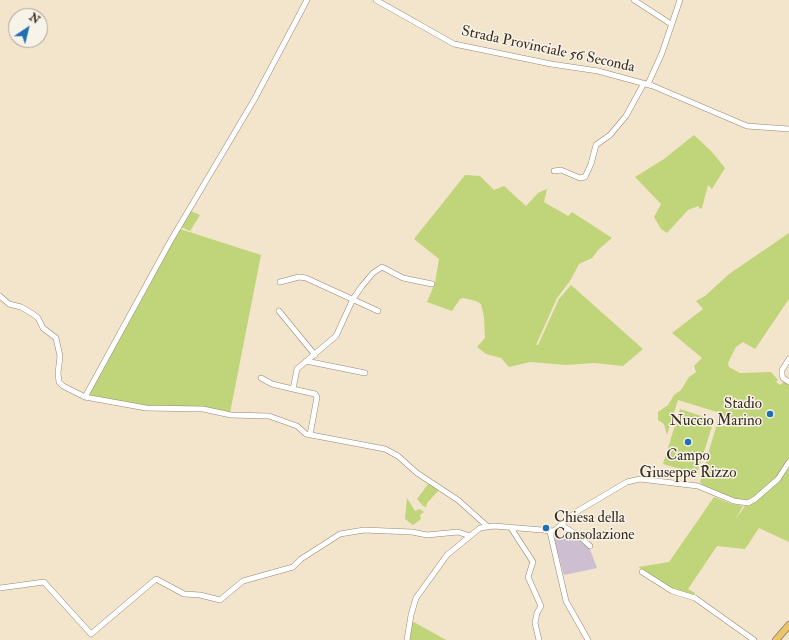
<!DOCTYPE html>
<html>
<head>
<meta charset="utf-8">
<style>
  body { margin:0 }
  #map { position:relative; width:789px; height:640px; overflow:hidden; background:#f3e4cc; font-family:"IM FELL Double Pica",serif }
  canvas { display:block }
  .north { position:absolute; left:8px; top:8px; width:40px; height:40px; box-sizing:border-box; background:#f7f3e8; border:1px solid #aca397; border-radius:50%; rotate:35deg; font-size:11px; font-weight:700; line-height:16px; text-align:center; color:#3b2a1e }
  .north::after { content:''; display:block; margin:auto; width:14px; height:18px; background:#1f6fb2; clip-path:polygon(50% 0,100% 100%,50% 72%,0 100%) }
</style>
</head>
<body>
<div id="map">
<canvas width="789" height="640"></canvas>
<div class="north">N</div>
</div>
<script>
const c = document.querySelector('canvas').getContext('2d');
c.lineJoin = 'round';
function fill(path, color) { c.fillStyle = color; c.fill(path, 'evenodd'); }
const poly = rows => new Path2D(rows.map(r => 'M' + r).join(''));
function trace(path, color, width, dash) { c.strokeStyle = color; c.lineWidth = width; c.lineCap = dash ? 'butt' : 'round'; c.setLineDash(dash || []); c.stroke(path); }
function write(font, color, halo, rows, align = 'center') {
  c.font = font + ' "IM FELL Double Pica",serif'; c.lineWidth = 3; c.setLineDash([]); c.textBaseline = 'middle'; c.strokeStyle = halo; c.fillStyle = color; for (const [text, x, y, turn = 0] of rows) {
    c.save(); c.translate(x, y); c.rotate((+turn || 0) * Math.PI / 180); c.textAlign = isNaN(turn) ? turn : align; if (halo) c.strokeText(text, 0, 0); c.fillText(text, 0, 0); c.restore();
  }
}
fill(poly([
  [572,533,589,547,597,568,564,575,554,539]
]), '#cebed1');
fill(poly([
  [694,135,712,152,725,168,712,189,708,185,702,208,700,209,698,206,688,210,667,233,661,229,654,217,661,204,635,177,664,159],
  [465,175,480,176,494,190,504,186,526,206,538,193,547,189,544,202,568,216,572,212,612,238,599,249,592,258,579,264,570,281,557,298,536,345,538,345,559,299,571,285,643,349,623,366,594,363,566,365,530,362,509,367,501,358,486,354,477,347,485,338,484,317,481,304,476,301,463,298,460,299,452,311,427,302,435,283,439,259,414,239],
  [191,211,200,215,190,231,181,227],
  [180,229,261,255,230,413,224,412,224,410,221,410,220,411,146,407,87,396],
  [789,233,789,299,755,349,743,342,736,347,728,363,729,367,740,373,771,372,778,380,776,382,780,385,784,382,789,385,789,458,779,475,755,497,748,500,734,499,704,486,700,482,720,413,678,400,667,435,664,424,658,420,658,412,668,405,674,395,681,390,689,377,695,373,696,372,694,366,702,358,672,333,703,309,696,301,705,296,729,274],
  [680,409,714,420,697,474,663,464],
  [789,468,789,542,759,528,745,549,717,546,688,589,695,593,694,595,684,595,672,589,638,567,669,562,714,497,732,504,743,506,735,520,745,506,754,502,779,482],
  [429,483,439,490,427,503,426,507,423,506,417,499],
  [407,498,415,511,420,509,424,512,420,515,421,519,413,525,405,519],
  [412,621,446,640,409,640]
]), '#c0d579');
const minor = poly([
  [376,0,454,44,551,64,598,71,653,86,747,126,789,129],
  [634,0,671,24],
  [648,84,662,53,680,0],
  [554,171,561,170,580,178,585,177,591,164,596,145,610,135,626,116,644,83],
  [280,282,299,277,306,278,378,311],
  [0,296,9,304,21,307,33,314,38,318,43,328,56,338,60,356,58,373,59,382,63,386,85,397,146,408,203,409,231,415,269,416,297,426,306,434,385,449,398,456,417,473,458,500,487,526],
  [279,311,315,355],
  [789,359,782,370,782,375,783,378,789,382],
  [306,361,365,373],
  [261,378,272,384,293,389],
  [85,397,171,240,254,100,307,0],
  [310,435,317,397,315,394,293,389,297,369,336,336,353,299,362,286,373,273,382,267,403,278,432,284],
  [561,525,579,536,590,546],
  [511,528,533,562,528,577,541,606,537,613,535,623,539,640],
  [550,532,566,601,588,640],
  [642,572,672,591,695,598,754,640],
  [0,588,44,582,91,634,156,579,184,594,200,595,220,600,243,581,293,567,301,559,340,534,364,530,412,532,427,535,458,532,470,536],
  [407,640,411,615,416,598,447,555,480,528,494,526,554,531,576,512,627,482,640,479,698,486,734,501,748,503,755,499,778,479,789,462]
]);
const major = poly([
  [776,640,789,625]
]);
trace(minor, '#978775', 6);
trace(major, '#978775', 8);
trace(minor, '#fff', 5);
trace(major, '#ebc669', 6);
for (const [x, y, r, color] of [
  [770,414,4,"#1f6fb2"],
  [688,442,4,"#1f6fb2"],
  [546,528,4,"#1f6fb2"]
]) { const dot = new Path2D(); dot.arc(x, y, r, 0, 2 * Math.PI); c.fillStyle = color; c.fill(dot); trace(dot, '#f7f3e8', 1.5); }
write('15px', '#3b2a1e', '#f7f3e8', [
  ["Strada Provinciale 56 Seconda",548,50,12]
]);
write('15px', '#3b2a1e', '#f7f3e8', [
  ["Stadio",762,405],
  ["Nuccio Marino",762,422],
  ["Campo",688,457,"center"],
  ["Giuseppe Rizzo",688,474,"center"],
  ["Chiesa della",554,519,"left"],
  ["Consolazione",554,536,"left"]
], 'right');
</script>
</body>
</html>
